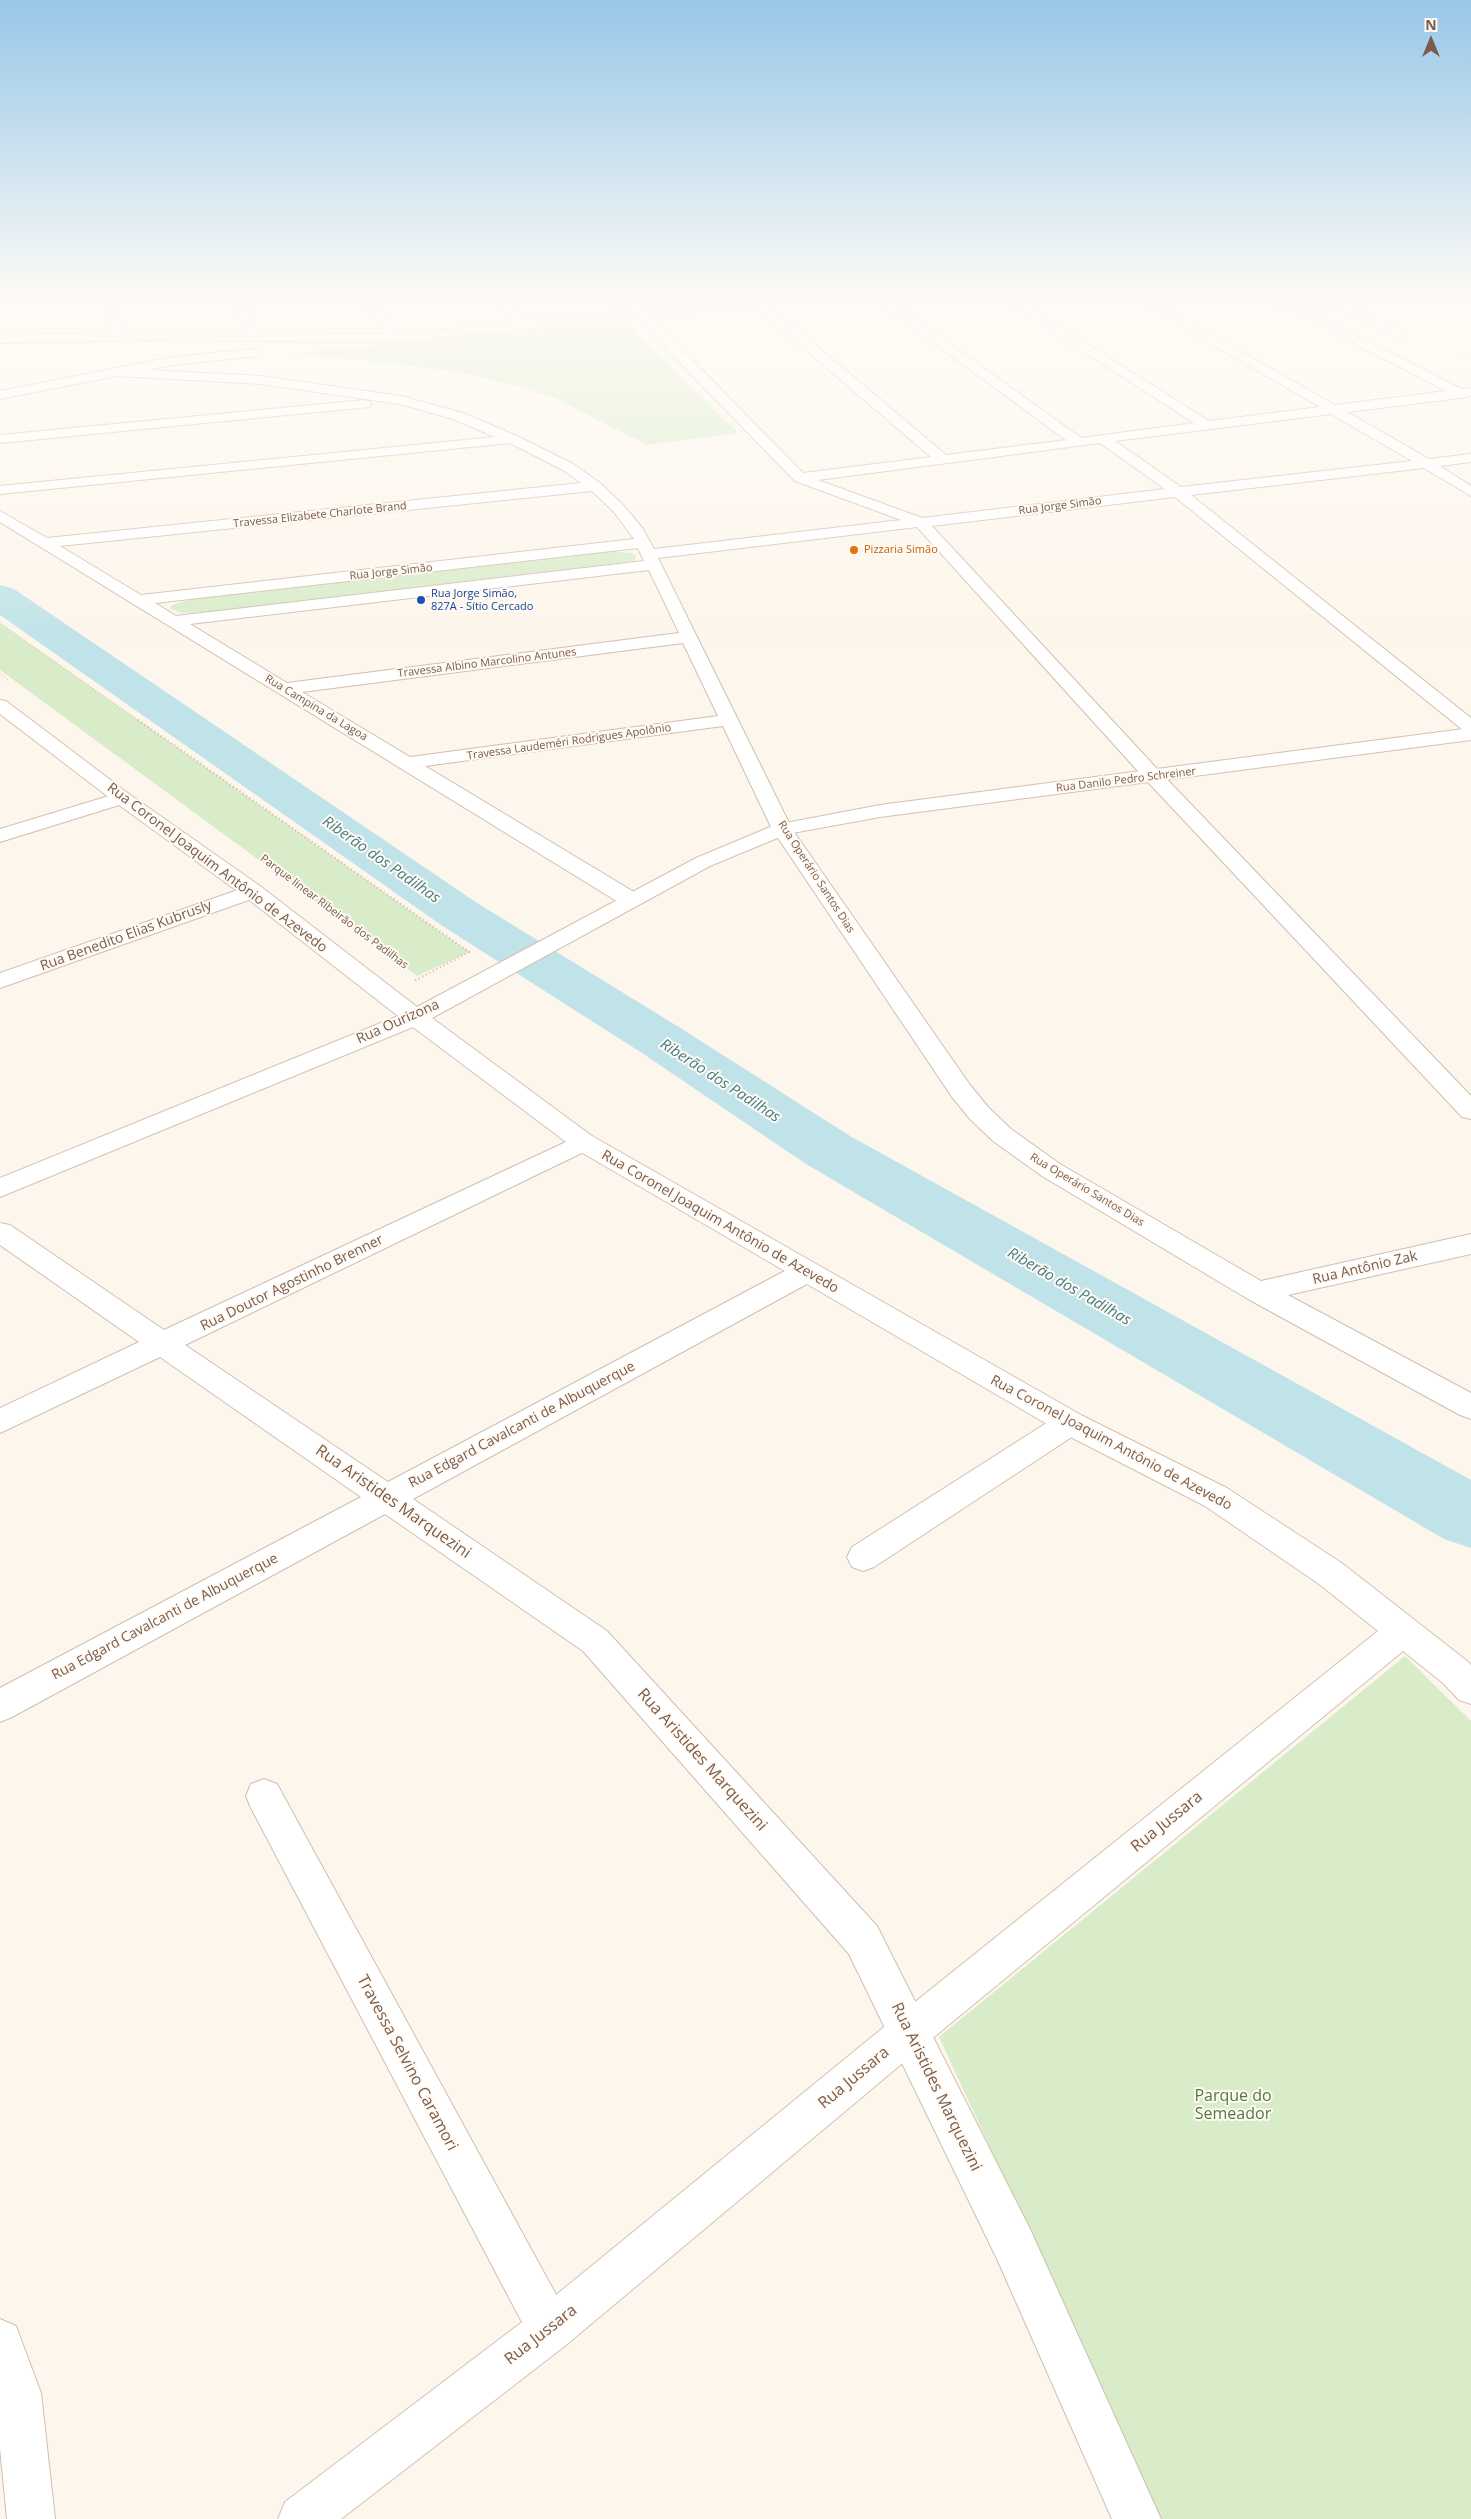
<!DOCTYPE html>
<html>
<head>
<meta charset="utf-8">
<style>
  body { margin:0 }
  #map { position:relative; width:1471px; height:2519px; overflow:hidden; background:#fdf6ec; font-family:"Open Sans",sans-serif }
  canvas { display:block }
  .north { position:absolute; left:1406px; top:15px; width:50px; height:50px; -webkit-text-stroke:4px #fffaf3; paint-order:stroke; rotate:0deg; font-size:14px; font-weight:700; line-height:20px; text-align:center; color:#7a5c4d }
  .north::after { content:''; display:block; margin:auto; width:18px; height:22px; background:#7a5c4d; clip-path:polygon(50% 0,100% 100%,50% 72%,0 100%) }
</style>
</head>
<body>
<div id="map">
<canvas width="1471" height="2519"></canvas>
<div class="north">N</div>
</div>
<script>
const c = document.querySelector('canvas').getContext('2d');
c.lineJoin = 'round';
function fill(path, color) { c.fillStyle = color; c.fill(path, 'evenodd'); }
const poly = rows => new Path2D(rows.map(r => 'M' + r).join(''));
function trace(path, color, width, dash) { c.strokeStyle = color; c.lineWidth = width; c.lineCap = dash ? 'butt' : 'round'; c.setLineDash(dash || []); c.stroke(path); }
function write(font, color, halo, rows, align = 'center') {
  c.font = font + ' "Open Sans",sans-serif'; c.lineWidth = 4; c.setLineDash([]); c.textBaseline = 'middle'; c.strokeStyle = halo; c.fillStyle = color; for (const [text, x, y, turn = 0] of rows) {
    c.save(); c.translate(x, y); c.rotate((+turn || 0) * Math.PI / 180); c.textAlign = isNaN(turn) ? turn : align; if (halo) c.strokeText(text, 0, 0); c.fillText(text, 0, 0); c.restore();
  }
}
fill(poly([
  [625,321,738,433,647,445,557,399,517,386,462,373,385,362,291,354],
  [610,551,632,553,636,557,633,562,625,564,208,612,181,613,170,608,172,605,191,599],
  [0,623,469,952,417,976,0,670],
  [1405,1656,1471,1721,1471,2519,1161,2519,939,2037]
]), '#d8ecc9');
fill(poly([
  [0,585,14,589,477,903,682,1029,850,1136,1471,1480,1471,1548,1444,1539,806,1164,642,1053,441,925,0,615,0,585]
]), '#bfe3e8');
const street = poly([
  [103,297,115,297,123,333,245,333,230,297,242,297,257,333,385,334,362,297,374,297,397,334,513,323,492,297,504,297,524,321,633,311,621,297,634,297,645,310,770,297,813,297,807,300,767,304,946,455,1066,440,871,297,885,297,1081,438,1194,423,999,297,1013,297,1209,421,1320,407,1131,297,1146,297,1335,405,1446,391,1265,297,1310,297,1338,301,1405,332,1405,338,1397,338,1332,306,1290,302,1462,389,1471,388,1471,396,1461,398,1347,412,1429,459,1471,454,1471,462,1440,466,1471,486,1471,496,1424,468,1191,495,1471,718,1471,733,1464,731,1175,497,932,526,1160,772,1471,1096,1471,1119,1462,1117,1146,780,917,527,658,558,792,829,970,1085,988,1107,1011,1129,1060,1164,1261,1281,1471,1234,1471,1254,1288,1295,1471,1393,1471,1419,1460,1415,1248,1299,1042,1176,993,1141,970,1119,952,1097,772,829,723,726,425,766,639,895,642,900,639,905,631,906,623,905,0,522,0,511,47,538,581,483,563,470,510,443,0,494,0,486,495,437,453,419,400,404,261,384,117,376,0,399,0,391,173,357,254,349,260,353,258,356,173,365,147,370,261,376,401,396,463,413,517,436,573,464,600,483,624,506,643,529,654,549,901,520,795,481,640,322,638,317,393,342,149,340,0,343,0,335,111,333,103,297],
  [754,306,931,457,803,473,649,316,754,306],
  [1331,414,1412,461,1181,487,1115,441,1331,414],
  [1100,443,1165,489,922,518,818,480,1100,443],
  [592,491,614,512,634,539,141,595,60,546,592,491],
  [638,548,644,561,176,616,155,603,638,548],
  [649,570,679,633,287,683,190,624,649,570],
  [683,643,718,716,410,757,302,692,683,643],
  [1408,297,1430,297,1433,300,1427,303,1408,297],
  [364,400,369,401,371,404,369,407,0,443,0,435,364,400],
  [122,792,129,794,132,798,129,802,0,842,0,829,122,792],
  [252,885,260,886,263,891,260,896,0,988,0,973,252,885],
  [583,1134,592,1136,596,1142,592,1148,185,1345,388,1482,796,1265,806,1262,816,1265,820,1272,816,1279,413,1499,607,1631,877,1926,1030,2229,1161,2519,1112,2519,998,2261,849,1954,583,1651,385,1514,12,1717,0,1722,0,1688,361,1497,160,1357,0,1433,0,1408,139,1342,0,1245,0,1223,10,1225,164,1330,583,1134],
  [1070,1411,1081,1415,1085,1423,1081,1431,874,1567,863,1571,852,1567,847,1557,852,1547,1059,1415,1070,1411],
  [264,1779,277,1784,566,2313,573,2329,566,2345,550,2352,534,2345,251,1808,246,1796,251,1784,264,1779],
  [0,2319,16,2326,41,2393,55,2519,7,2519,0,2448,0,2319]
]);
const secondary = poly([
  [0,700,6,701,129,794,260,886,417,1007,696,858,775,825,880,805,1471,728,1471,740,880,817,787,834,710,866,432,1018,592,1136,1081,1415,1227,1488,1343,1564,1467,1661,1471,1665,1471,1704,1459,1700,1443,1683,1403,1651,923,2046,566,2345,341,2519,278,2519,285,2502,534,2313,895,2018,1378,1631,1319,1584,1205,1506,1059,1431,574,1148,413,1027,0,1197,0,1178,398,1016,244,896,115,802,0,714,0,700]
]);
trace(street, '#d1beb0', 2);
trace(secondary, '#d6c0b0', 2);
trace(poly([
  [1450,360,1471,358]
]), '#d9b8a5', 1, [0.5, 2]);
trace(poly([
  [0,623,139,721],
  [0,674,8,680]
]), '#d9b8a5', 2, [0.5, 2.5]);
trace(poly([
  [138,720,469,952,414,981]
]), '#d9b8a5', 2.5, [1, 3]);
fill(street, '#fff');
fill(secondary, '#fff');
const sky = c.createLinearGradient(0, 0, 0, 650);
sky.addColorStop(0, '#97c7e8');
sky.addColorStop(0.46, '#fefbf6');
sky.addColorStop(1, '#fefbf600');
c.fillStyle = sky;
c.fillRect(0, 0, 1471, 650);
for (const [x, y, r, color] of [
  [854,550,5,"#e8710a"],
  [421,600,5,"#1a4fb4"]
]) { const dot = new Path2D(); dot.arc(x, y, r, 0, 2 * Math.PI); c.fillStyle = color; c.fill(dot); trace(dot, '#fffaf3', 2); }
write('11px', '#7a5c4d', '#fffaf3', [
  ["Rua Jorge Simão",1060,506,-7],
  ["Travessa Elizabete Charlote Brand",320,515,-6],
  ["Rua Jorge Simão",391,572,-6],
  ["Travessa Albino Marcolino Antunes",487,663,-7],
  ["Rua Campina da Lagoa",316,708,31],
  ["Travessa Laudeméri Rodrigues Apolônio",569,742,-8],
  ["Rua Danilo Pedro Schreiner",1126,780,-7],
  ["Rua Operário Santos Dias",816,877,57],
  ["Parque linear Ribeirão dos Padilhas",334,912,37],
  ["Rua Operário Santos Dias",1087,1190,31]
]);
write('11px', '#c56008', '#fffaf3', [
  ["Pizzaria Simão",864,550]
], 'left');
write('11px', '#164399', '#fffaf3', [
  ["Rua Jorge Simão,",431,594],
  ["827A - Sítio Cercado",431,607]
], 'left');
write('14px', '#7a5c4d', '#fffaf3', [
  ["Rua Coronel Joaquim Antônio de Azevedo",217,868,37],
  ["Rua Benedito Elias Kubrusly",126,936,-20],
  ["Rua Ourizona",398,1022,-24],
  ["Rua Coronel Joaquim Antônio de Azevedo",720,1222,30],
  ["Rua Antônio Zak",1365,1268,-13],
  ["Rua Doutor Agostinho Brenner",292,1283,-26],
  ["Rua Edgard Cavalcanti de Albuquerque",522,1425,-28],
  ["Rua Coronel Joaquim Antônio de Azevedo",1111,1443,28],
  ["Rua Edgard Cavalcanti de Albuquerque",165,1617,-28]
]);
write('italic 15px', '#437c86', '#fffaf3', [
  ["Riberão dos Padilhas",381,860,35],
  ["Riberão dos Padilhas",720,1081,33],
  ["Riberão dos Padilhas",1069,1287,30]
]);
write('16px', '#7a5c4d', '#fffaf3', [
  ["Rua Aristides Marquezini",393,1502,35],
  ["Rua Aristides Marquezini",702,1760,48],
  ["Rua Jussara",1167,1822,-39],
  ["Travessa Selvino Caramori",407,2063,62],
  ["Rua Jussara",854,2078,-40],
  ["Rua Aristides Marquezini",936,2087,64],
  ["Rua Jussara",541,2335,-38]
]);
write('16px', '#537a41', '#fffaf3', [
  ["Parque do",1233,2096],
  ["Semeador",1233,2114]
]);
</script>
</body>
</html>
